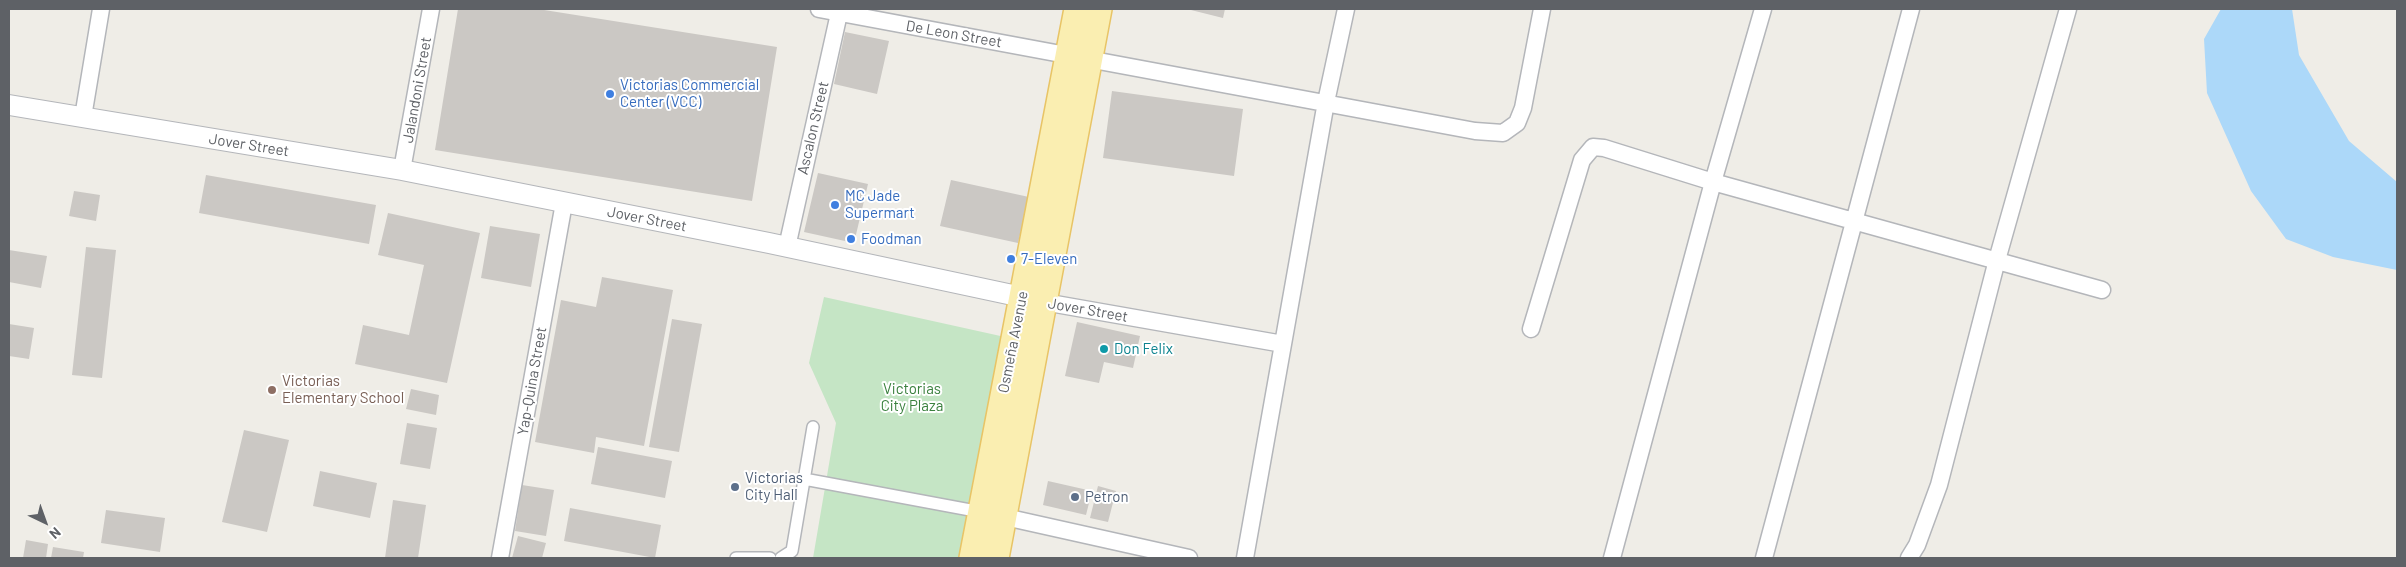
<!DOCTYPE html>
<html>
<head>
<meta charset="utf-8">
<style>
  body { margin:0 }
  #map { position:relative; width:2406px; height:567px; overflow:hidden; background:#efede7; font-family:Barlow,sans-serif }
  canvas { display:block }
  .frame { position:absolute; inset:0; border:10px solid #5e6166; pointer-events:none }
  .north { position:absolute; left:20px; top:497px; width:50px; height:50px; -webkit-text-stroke:4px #fff; paint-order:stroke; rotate:138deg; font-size:14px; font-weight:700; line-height:20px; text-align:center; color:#5e6166 }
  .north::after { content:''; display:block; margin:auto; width:18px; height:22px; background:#5e6166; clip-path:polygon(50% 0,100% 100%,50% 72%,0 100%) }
</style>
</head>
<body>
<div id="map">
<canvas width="2406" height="567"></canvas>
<div class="frame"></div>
<div class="north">N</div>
</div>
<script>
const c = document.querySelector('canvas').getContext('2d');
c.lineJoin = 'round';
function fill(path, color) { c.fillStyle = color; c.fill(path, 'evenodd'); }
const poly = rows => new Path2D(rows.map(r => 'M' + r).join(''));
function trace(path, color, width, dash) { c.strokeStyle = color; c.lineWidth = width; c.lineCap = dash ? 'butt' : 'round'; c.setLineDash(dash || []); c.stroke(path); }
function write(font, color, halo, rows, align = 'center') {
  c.font = font + ' Barlow,sans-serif'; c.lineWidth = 4; c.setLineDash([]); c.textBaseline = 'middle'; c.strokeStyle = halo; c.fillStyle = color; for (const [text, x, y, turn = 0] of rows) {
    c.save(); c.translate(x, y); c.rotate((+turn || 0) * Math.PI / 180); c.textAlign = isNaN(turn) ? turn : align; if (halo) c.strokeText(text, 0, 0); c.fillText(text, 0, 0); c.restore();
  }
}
fill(poly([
  [824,297,1005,337,962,558,813,558,836,423,809,363]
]), '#c5e5c5');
fill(poly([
  [2221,9,2292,9,2299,55,2349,141,2397,182,2397,270,2333,257,2286,239,2251,191,2207,93,2204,39]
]), '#acd8f9');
fill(poly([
  [458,9,538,9,777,47,752,201,435,150],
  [1187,9,1225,9,1223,18],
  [845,32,889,41,877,94,834,84],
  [1112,91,1243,109,1234,176,1103,158],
  [818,173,868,184,854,243,804,232],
  [206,175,376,205,369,244,199,213],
  [951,180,1029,197,1018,243,940,226],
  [74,191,100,195,96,221,69,216],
  [388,213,480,233,447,383,355,364,363,325,409,335,424,265,378,255],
  [490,226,540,234,531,287,481,278],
  [86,247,116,250,102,378,72,375],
  [9,250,47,256,41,288,9,282],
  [602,277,673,290,644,446,596,437,594,453,535,442,561,300,596,307],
  [672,319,702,324,679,452,649,447],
  [1077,322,1140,336,1133,368,1104,362,1099,383,1065,376],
  [9,324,34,328,29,359,9,356],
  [411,389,439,395,436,415,406,409],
  [407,423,437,428,430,469,400,464],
  [244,430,289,440,267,532,222,522],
  [598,447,672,461,665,498,591,484],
  [320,471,377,483,370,518,313,506],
  [1048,481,1092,491,1086,515,1043,505],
  [522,485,554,490,546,536,515,531],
  [1098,486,1116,491,1108,522,1090,518],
  [393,500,426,505,418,558,385,558],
  [570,508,661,525,655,558,564,541],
  [106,510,165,518,160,552,101,543],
  [518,536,546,543,542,558,512,558],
  [26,540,48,544,46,558,23,558],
  [53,547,84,552,83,558,51,558]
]), '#cbc8c4');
const pedestrian = poly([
  [804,479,981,512],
  [736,558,770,558],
  [781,558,792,551,813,427]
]);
const minor = poly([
  [819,9,1475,131,1503,133,1517,123,1523,108,1542,9],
  [83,117,101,9],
  [402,170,431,9],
  [787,247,840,9],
  [1044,302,1283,344],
  [1531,329,1582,160,1593,147,1604,148,1713,182,2102,290],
  [996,515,1189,558],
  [500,558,564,203],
  [1245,558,1326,102,1346,9],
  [1612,558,1713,182,1763,9],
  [1764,558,1911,9],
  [1909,558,1917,545,1939,485,1997,260,2068,9]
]);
const tertiary = poly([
  [9,105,402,170,769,243,1036,300]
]);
const primary = poly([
  [972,558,1077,9],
  [996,558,1099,9]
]);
trace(pedestrian, '#b4b6ba', 14);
trace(minor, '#b4b6ba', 19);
trace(tertiary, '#b4b6ba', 22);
trace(primary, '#e8c466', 28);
trace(pedestrian, '#fff', 11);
trace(minor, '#fff', 16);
trace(tertiary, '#fff', 20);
trace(primary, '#faeeb1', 25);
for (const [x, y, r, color] of [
  [610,94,5,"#3f7fe0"],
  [835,205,5,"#3f7fe0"],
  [851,239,5,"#3f7fe0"],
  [1011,259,5,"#3f7fe0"],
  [1104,349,5,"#0f9aa8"],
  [272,390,5,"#8d6e63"],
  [735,487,5,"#5c6f8a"],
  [1075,497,5,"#5c6f8a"]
]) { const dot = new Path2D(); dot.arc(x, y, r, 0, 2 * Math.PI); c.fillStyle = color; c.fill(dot); trace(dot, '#fff', 2); }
write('15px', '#5e6166', '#fff', [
  ["De Leon Street",954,34,10],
  ["Jalandoni Street",417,90,-80],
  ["Ascalon Street",813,128,-77],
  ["Jover Street",249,145,9],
  ["Jover Street",647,219,11],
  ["Jover Street",1088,310,10],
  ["Osmeña Avenue",1013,342,-79],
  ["Yap-Quina Street",532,381,-80]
]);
write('15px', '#366cbe', '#fff', [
  ["Victorias Commercial",620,85],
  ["Center (VCC)",620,102],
  ["MC Jade",845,196],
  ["Supermart",845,213],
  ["Foodman",861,239],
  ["7-Eleven",1021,259]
], 'left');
write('15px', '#0d838f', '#fff', [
  ["Don Felix",1114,349]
], 'left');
write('15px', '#785e54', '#fff', [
  ["Victorias",282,381],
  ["Elementary School",282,398]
], 'left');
write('15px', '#3a803e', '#fff', [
  ["Victorias",912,389],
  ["City Plaza",912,406]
]);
write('15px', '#4e5e75', '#fff', [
  ["Victorias",745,478],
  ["City Hall",745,495],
  ["Petron",1085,497]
], 'left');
</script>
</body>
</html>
